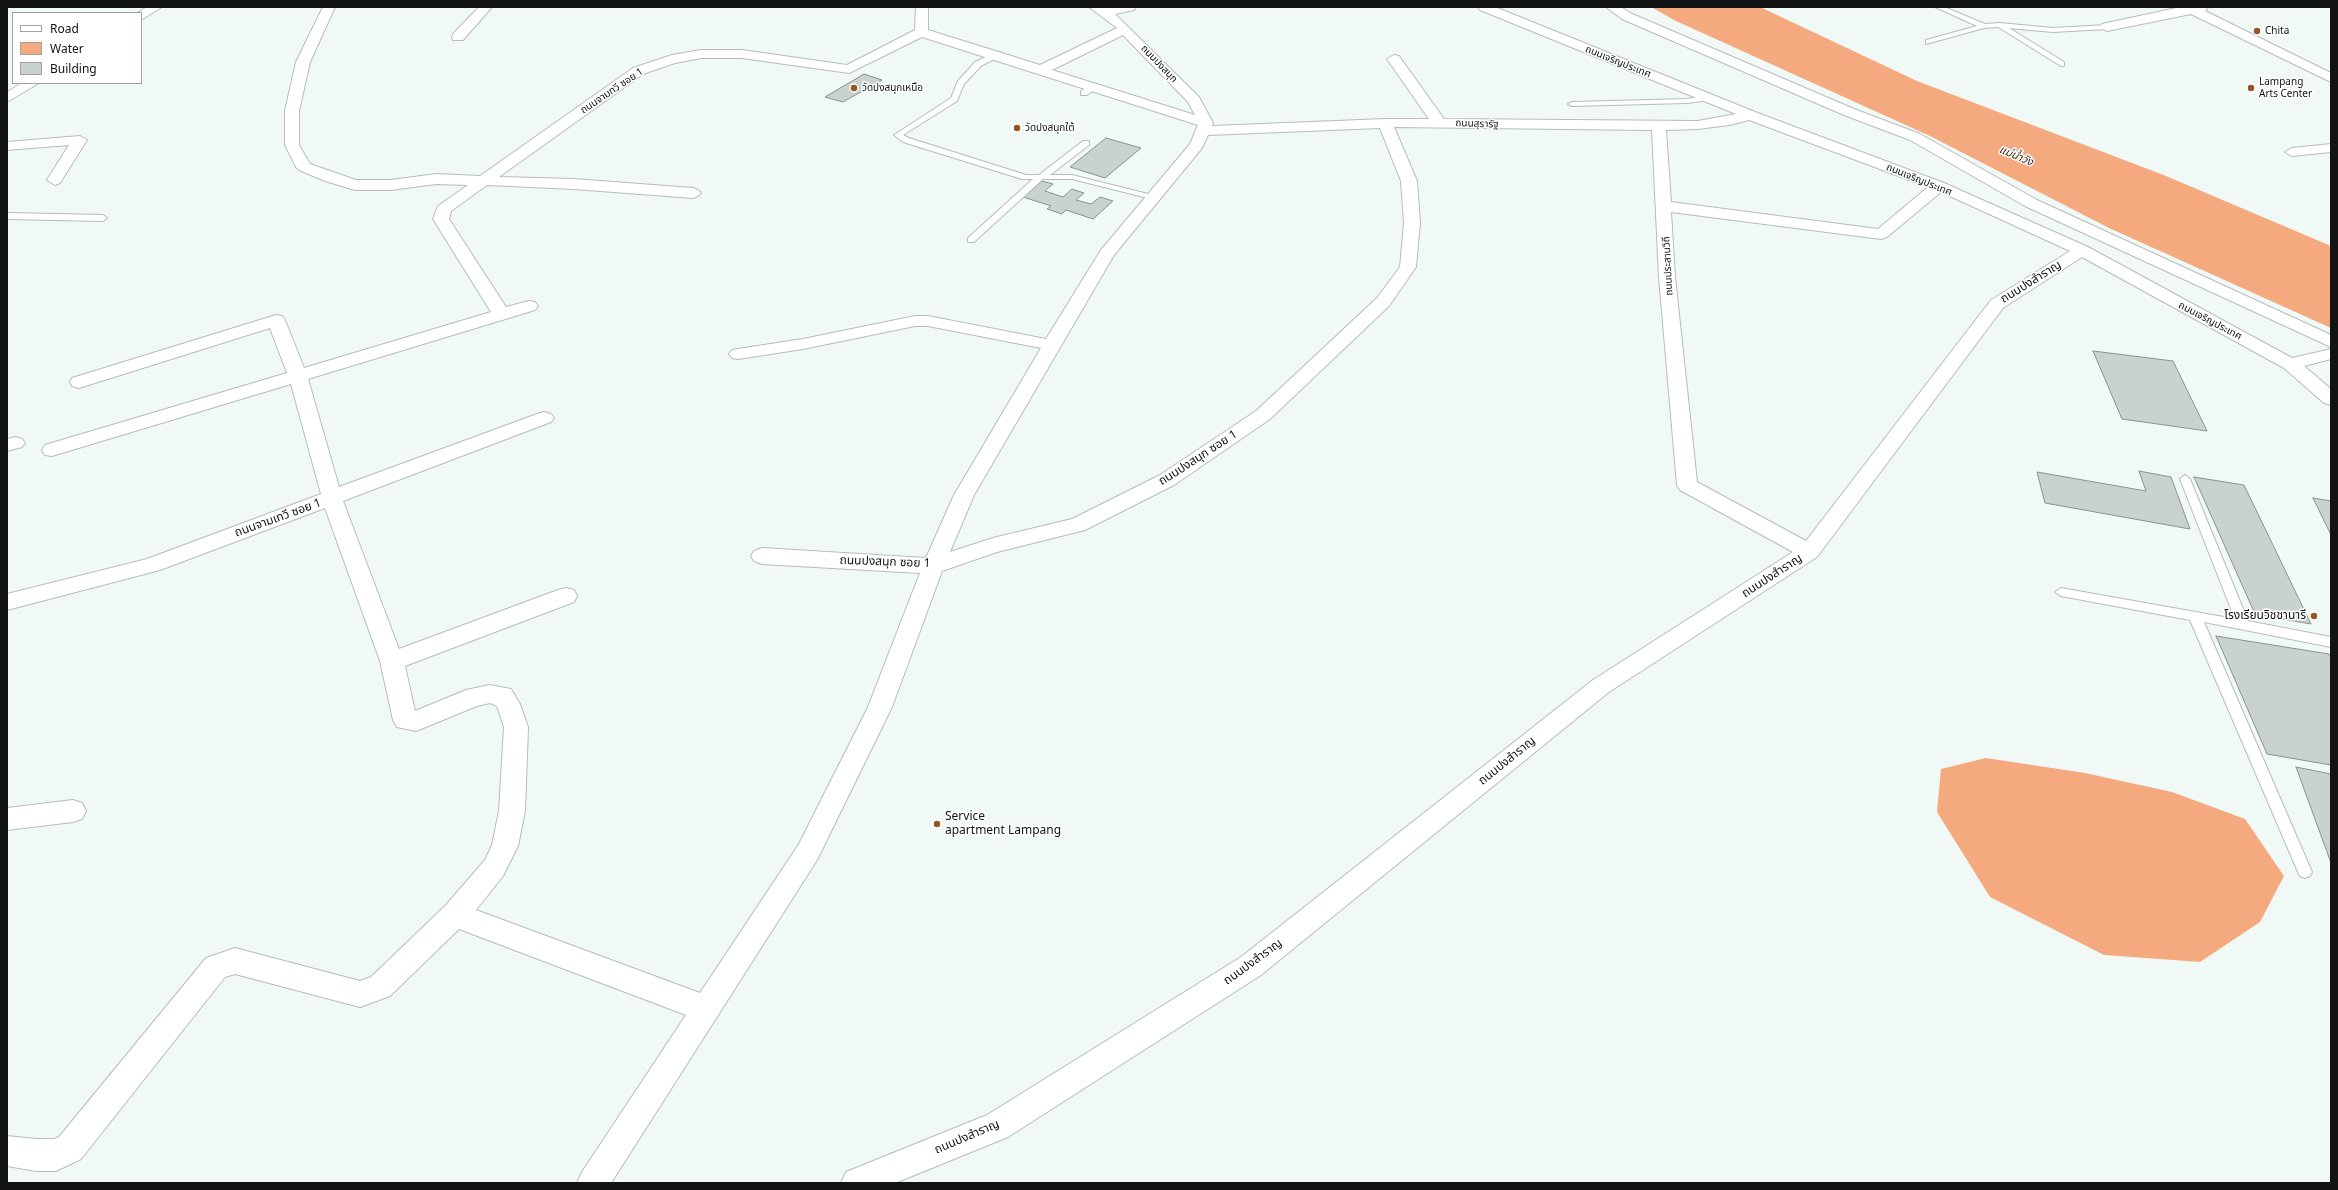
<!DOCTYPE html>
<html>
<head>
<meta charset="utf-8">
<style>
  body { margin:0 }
  #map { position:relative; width:2338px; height:1190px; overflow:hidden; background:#f1f9f6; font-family:"Noto Sans",sans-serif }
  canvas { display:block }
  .frame { position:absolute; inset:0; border:8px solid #111413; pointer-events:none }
  .legend { position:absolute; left:12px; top:12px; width:130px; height:72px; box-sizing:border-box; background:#fff; border:1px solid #a0a1a1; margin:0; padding:5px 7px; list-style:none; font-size:12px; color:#111413 }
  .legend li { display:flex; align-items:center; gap:8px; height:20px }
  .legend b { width:20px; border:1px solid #a0a1a1 }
</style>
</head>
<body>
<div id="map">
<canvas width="2338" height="1190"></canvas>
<div class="frame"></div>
<ul class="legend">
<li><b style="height:5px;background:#fff"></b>Road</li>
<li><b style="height:11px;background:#f4aa7e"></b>Water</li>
<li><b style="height:11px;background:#cad2cf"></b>Building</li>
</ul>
</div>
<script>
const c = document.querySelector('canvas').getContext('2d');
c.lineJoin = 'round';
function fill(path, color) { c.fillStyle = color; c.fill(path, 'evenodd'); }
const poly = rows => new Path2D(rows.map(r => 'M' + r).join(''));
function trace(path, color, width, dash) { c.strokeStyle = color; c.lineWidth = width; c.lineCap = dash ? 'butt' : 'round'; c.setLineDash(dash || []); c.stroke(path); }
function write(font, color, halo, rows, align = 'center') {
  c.font = font + ' "Noto Sans","Noto Sans Thai",sans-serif'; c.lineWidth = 3; c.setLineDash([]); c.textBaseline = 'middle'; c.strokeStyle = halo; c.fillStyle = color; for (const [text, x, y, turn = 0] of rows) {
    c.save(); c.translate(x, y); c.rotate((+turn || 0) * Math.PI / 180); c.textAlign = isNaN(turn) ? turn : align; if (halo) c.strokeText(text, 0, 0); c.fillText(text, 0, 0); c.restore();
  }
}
fill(poly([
  [1651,7,1760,7,1917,81,2166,176,2331,246,2331,328,2109,228,1930,136,1676,21],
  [1986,758,2085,773,2172,792,2245,819,2284,876,2260,922,2200,962,2104,955,1990,897,1937,812,1941,769]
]), '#f4aa7e');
const building = poly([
  [864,74,882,80,843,102,825,97,864,74],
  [1106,138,1141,148,1105,178,1070,167,1106,138],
  [1042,181,1053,184,1045,191,1063,197,1072,189,1084,193,1076,200,1091,204,1100,197,1113,201,1093,219,1066,210,1062,214,1047,209,1051,206,1023,197,1042,181],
  [2093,351,2173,361,2207,431,2122,419,2093,351],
  [2139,471,2171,477,2190,529,2045,503,2037,472,2146,491,2139,471],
  [2194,477,2244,485,2311,624,2255,614,2194,477],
  [2313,498,2331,501,2331,535,2313,498],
  [2216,636,2329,654,2331,658,2331,765,2267,754,2216,636],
  [2296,767,2331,774,2331,863,2296,767]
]);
fill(building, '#cad2cf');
trace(building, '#8a918e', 1);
const lane = poly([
  [1935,7,1944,7,1985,24,2000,23,2053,28,2107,25,2110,27,2107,29,2053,32,2009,28,2064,62,2064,66,2061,66,1998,27,1984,28,1926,44,1926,40,1977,26,1935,7],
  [997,52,1000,52,1000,56,981,66,964,84,957,101,903,135,909,138,1026,175,1039,175,1083,141,1089,141,1089,145,1050,175,1072,175,1156,196,1156,200,1072,179,1043,179,974,242,968,242,968,238,1033,179,1022,179,903,142,894,135,951,98,958,81,975,62,997,52],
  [1092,84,1099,86,1087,95,1081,95,1081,91,1092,84],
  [1706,96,1710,98,1709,100,1687,103,1572,106,1568,104,1572,102,1687,99,1706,96],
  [7,213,103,215,107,218,103,221,7,219,7,213],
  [2185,475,2190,479,2248,621,2331,637,2331,647,2204,622,2312,872,2310,876,2305,878,2300,876,2298,872,2190,620,2061,596,2055,592,2061,588,2235,619,2180,479,2185,475]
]);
const street = poly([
  [323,7,335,7,310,62,299,111,299,145,310,164,356,180,391,180,436,174,480,176,633,68,672,55,701,50,742,50,847,65,915,30,916,7,928,7,928,30,1040,65,1117,28,1089,7,1136,7,1134,10,1115,14,1199,97,1213,123,1212,126,1385,119,1429,119,1387,59,1394,55,1399,56,1444,119,1698,121,1736,114,1480,10,1478,7,1495,7,1755,112,1944,183,2088,247,2292,358,2331,349,2331,359,2304,366,2331,389,2331,405,2324,403,2284,368,2082,257,2003,308,1817,557,1609,692,1261,975,1008,1137,895,1183,841,1183,846,1172,987,1115,1241,957,1593,680,1793,552,1680,490,1677,485,1659,277,1652,130,1394,127,1417,181,1420,223,1416,267,1389,306,1270,419,1174,485,1085,530,997,552,942,571,892,707,817,860,611,1183,577,1183,582,1172,686,1015,459,929,390,996,360,1007,235,974,225,977,81,1159,56,1171,36,1171,7,1166,7,1136,36,1139,54,1139,59,1137,206,958,235,948,360,981,371,977,445,906,485,860,492,845,499,811,504,727,497,706,490,703,477,706,416,731,397,727,393,720,380,661,325,508,160,570,7,610,7,594,147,559,321,494,291,384,52,456,45,455,42,450,45,445,287,373,270,328,79,388,72,386,70,382,72,378,276,315,282,316,285,320,304,368,491,312,433,219,438,206,468,185,436,184,391,190,355,190,325,181,299,170,296,167,285,145,285,111,296,62,323,7],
  [1123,35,1188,102,1195,115,1052,70,1123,35],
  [922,37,1198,125,1190,144,1101,250,1046,339,928,316,915,316,803,339,738,349,732,350,729,354,732,358,738,359,803,349,915,326,928,326,1041,348,954,495,926,558,762,548,754,551,751,556,754,561,762,564,920,573,868,707,799,844,700,993,476,910,503,876,518,846,525,811,528,727,520,704,511,689,490,685,466,690,415,711,405,666,574,602,577,596,574,590,566,588,558,590,399,649,343,501,551,422,554,418,551,414,544,412,537,414,339,487,308,379,535,310,538,306,535,302,529,301,506,307,449,219,451,211,487,185,574,189,693,198,698,196,701,193,698,190,693,188,574,179,499,177,643,74,675,63,701,58,742,58,849,73,922,37],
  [1749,120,1928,187,1878,229,1671,202,1666,130,1698,129,1729,125,1749,120],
  [1380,128,1401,181,1404,223,1400,267,1377,298,1256,411,1160,475,1072,519,993,538,950,552,974,495,1114,255,1202,148,1208,135,1380,128],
  [1941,192,2070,251,1991,300,1806,541,1697,482,1675,277,1671,212,1881,239,1887,237,1941,192],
  [479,7,492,7,463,40,453,40,452,37,453,34,479,7],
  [1606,7,1621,7,1630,13,1854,109,1920,134,2037,200,2331,335,2331,347,2025,206,1910,140,1844,115,1622,19,1606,7],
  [2181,7,2208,7,2205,11,2331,73,2331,82,2191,14,2107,31,2101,27,2102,24,2181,7],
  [80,136,87,140,60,183,55,185,47,180,69,145,7,150,7,142,80,136],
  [2331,144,2331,152,2292,156,2285,152,2292,148,2331,144],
  [15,437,22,439,25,443,22,447,7,451,7,439,15,437],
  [73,800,82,803,86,811,82,819,73,822,7,830,7,808,73,800]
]);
const secondary = poly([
  [147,7,162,7,141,20,141,13,137,13,147,7],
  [22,83,39,83,7,102,7,92,22,83]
]);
trace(lane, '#b5bdba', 2);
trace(street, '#b5bdba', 2);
trace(secondary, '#b5bdba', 2);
fill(lane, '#fff');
fill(street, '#fff');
fill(secondary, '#fff');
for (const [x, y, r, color] of [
  [2257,31,4,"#975325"],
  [854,88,4,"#975325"],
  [2251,88,4,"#975325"],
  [1017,128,4,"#975325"],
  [2314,616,4,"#975325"],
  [937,824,4,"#975325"]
]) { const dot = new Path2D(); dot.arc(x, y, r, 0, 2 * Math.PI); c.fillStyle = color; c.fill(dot); trace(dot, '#fff', 1.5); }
write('10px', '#111413', '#fff', [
  ["Chita",2265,31],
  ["Lampang",2259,82],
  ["Arts Center",2259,94],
  ["วัดปงสนุกเหนือ",862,88],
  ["วัดปงสนุกใต้",1025,128]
], 'left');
write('10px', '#111413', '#fff', [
  ["ถนนเจริญประเทศ",1618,62,22],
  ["ถนนปงสนุก",1159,64,46],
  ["ถนนจามทวี ซอย 1",612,91,-34],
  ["ถนนสุรารัฐ",1477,124,2],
  ["ถนนเจริญประเทศ",1919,180,22],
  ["ถนนประสานวิถี",1668,266,-93],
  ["ถนนเจริญประเทศ",2210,321,28]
]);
write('italic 11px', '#3e210e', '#fff', [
  ["แม่น้ำวัง",2016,156,23]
]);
write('12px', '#111413', '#fff', [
  ["ถนนปงสำราญ",2031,282,-32],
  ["ถนนปงสนุก ซอย 1",1198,458,-33],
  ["ถนนจามเทวี ซอย 1",278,518,-20],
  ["ถนนปงสนุก ซอย 1",885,562,2],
  ["ถนนปงสำราญ",1772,576,-33],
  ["ถนนปงสำราญ",1507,761,-39],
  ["ถนนปงสำราญ",1253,962,-36],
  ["ถนนปงสำราญ",967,1137,-23]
]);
write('12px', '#111413', '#fff', [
  ["โรงเรียนวิชชานารี",2306,616],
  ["Service",945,817,"left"],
  ["apartment Lampang",945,831,"left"]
], 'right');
</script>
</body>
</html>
